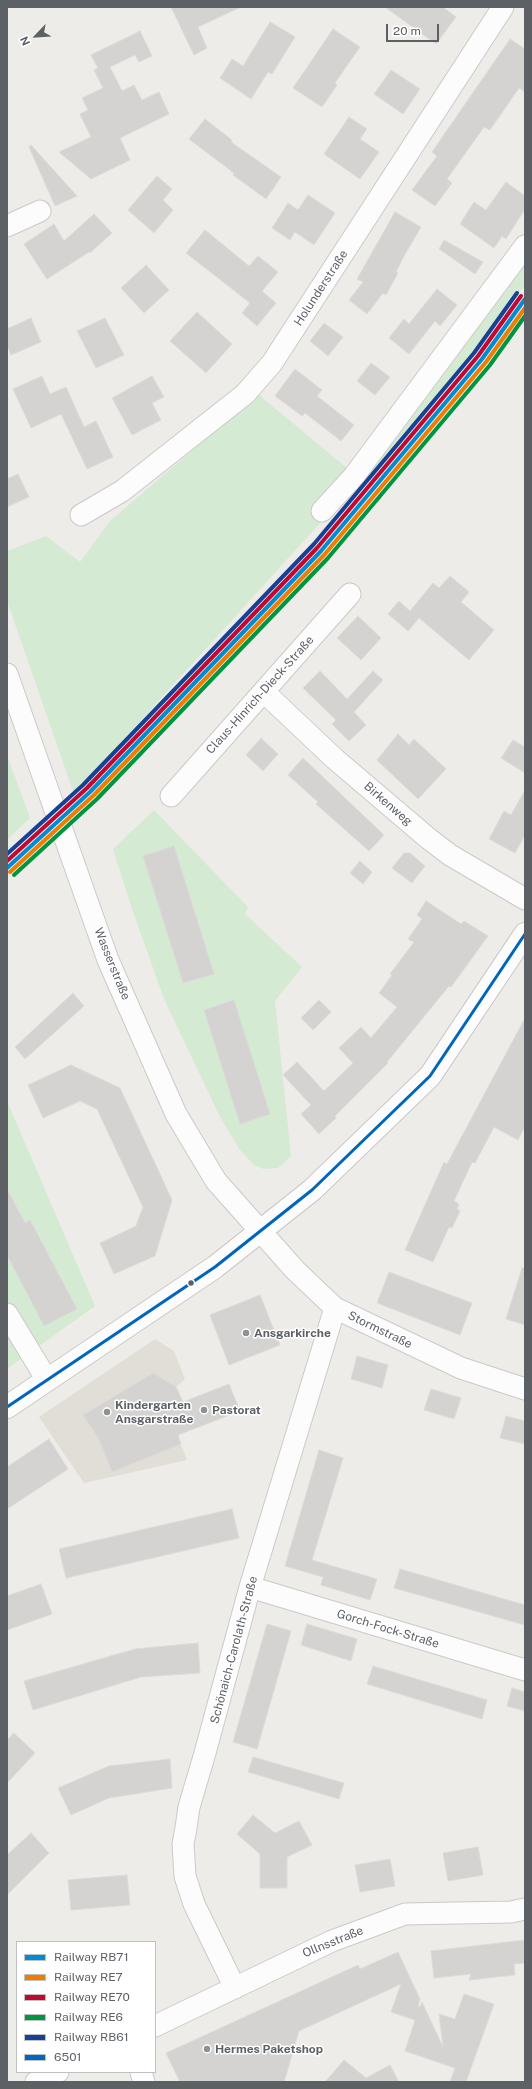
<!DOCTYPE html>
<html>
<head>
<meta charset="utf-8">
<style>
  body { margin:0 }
  #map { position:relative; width:532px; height:2089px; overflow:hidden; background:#edece8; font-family:"Public Sans",sans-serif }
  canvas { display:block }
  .frame { position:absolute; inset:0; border:8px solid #5d6166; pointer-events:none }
  .legend { position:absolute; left:16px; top:1941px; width:140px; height:132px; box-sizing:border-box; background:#fff; border:1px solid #bec0c2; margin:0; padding:5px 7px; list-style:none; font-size:12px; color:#5d6166 }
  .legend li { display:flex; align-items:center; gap:8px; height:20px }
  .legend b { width:20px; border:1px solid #bec0c2 }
  .north { position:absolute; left:16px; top:16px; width:40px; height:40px; -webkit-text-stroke:3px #fff; paint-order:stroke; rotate:245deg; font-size:11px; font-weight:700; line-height:16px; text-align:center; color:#5d6166 }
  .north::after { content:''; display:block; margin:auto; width:14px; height:18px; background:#5d6166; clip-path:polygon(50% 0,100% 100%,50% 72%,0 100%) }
  .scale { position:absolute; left:386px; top:24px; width:53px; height:18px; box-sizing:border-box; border:2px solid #5d6166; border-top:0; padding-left:5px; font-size:12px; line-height:14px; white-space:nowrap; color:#5d6166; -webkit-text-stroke:3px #fff; paint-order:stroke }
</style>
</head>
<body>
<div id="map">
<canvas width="532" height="2089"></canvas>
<div class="frame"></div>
<ul class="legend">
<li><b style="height:5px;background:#008bd2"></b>Railway RB71</li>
<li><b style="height:5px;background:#ef7d00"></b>Railway RE7</li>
<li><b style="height:5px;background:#c10831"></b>Railway RE70</li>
<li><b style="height:5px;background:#009641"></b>Railway RE6</li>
<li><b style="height:5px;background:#164194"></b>Railway RB61</li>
<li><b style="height:5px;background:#0065bd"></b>6501</li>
</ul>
<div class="north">N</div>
<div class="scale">20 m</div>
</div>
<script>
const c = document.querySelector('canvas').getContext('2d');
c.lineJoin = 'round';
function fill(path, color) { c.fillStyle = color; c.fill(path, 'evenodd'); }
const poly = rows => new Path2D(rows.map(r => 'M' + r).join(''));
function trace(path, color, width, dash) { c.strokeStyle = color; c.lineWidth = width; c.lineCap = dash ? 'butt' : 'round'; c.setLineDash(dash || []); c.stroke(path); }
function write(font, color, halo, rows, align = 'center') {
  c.font = font + ' "Public Sans",sans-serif'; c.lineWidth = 3; c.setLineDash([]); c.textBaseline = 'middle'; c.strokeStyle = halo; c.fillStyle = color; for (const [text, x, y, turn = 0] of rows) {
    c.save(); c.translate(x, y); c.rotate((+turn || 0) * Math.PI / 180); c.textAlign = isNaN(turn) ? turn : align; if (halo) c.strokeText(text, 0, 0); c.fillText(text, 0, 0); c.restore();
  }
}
fill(poly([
  [155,1339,174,1351,185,1379,176,1387,183,1402,167,1408,187,1460,84,1483,39,1417]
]), '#e1ded7');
fill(poly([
  [525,259,525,285,373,483,366,473],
  [258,394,347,468,310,510,321,522,74,794,7,601,7,551,46,536,80,562,110,521],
  [7,755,30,818,7,840],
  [154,810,248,907,245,914,302,967,275,1001,291,1156,278,1168,264,1169,254,1165,240,1150,220,1117,164,999,132,909,113,849],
  [7,1101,95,1306,7,1369]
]), '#d5ead3');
const building = poly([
  [171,7,241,7,198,27,207,48,194,55,171,7],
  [385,7,443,7,456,17,436,44,385,7],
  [270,22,295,37,272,74,268,72,251,99,220,78,232,59,243,66,270,22],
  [333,29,360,47,335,83,337,85,322,107,293,88,333,29],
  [140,31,152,56,139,62,135,55,110,67,122,91,134,85,142,100,159,92,169,114,120,138,130,160,91,179,59,152,91,137,80,114,88,110,82,98,103,88,94,70,98,68,91,55,140,31],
  [510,39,525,49,525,92,519,88,490,130,484,127,447,179,452,183,435,206,412,190,437,156,432,152,510,39],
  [391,70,420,89,403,114,374,94,391,70],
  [349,117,367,129,360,139,379,152,360,179,324,154,349,117],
  [205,119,232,140,231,142,281,177,266,199,233,175,234,173,189,139,205,119],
  [31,145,77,196,55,206,29,147,31,145],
  [157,176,172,189,163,200,173,210,154,233,128,210,157,176],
  [506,182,525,196,525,209,506,239,502,236,494,248,460,224,474,202,486,210,506,182],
  [308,195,335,213,314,245,295,232,290,240,272,228,288,203,298,210,308,195],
  [395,212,421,227,403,258,396,272,398,273,386,295,383,293,367,314,349,300,363,282,357,279,395,212],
  [94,214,112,233,90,253,89,252,47,279,24,244,54,224,64,241,94,214],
  [205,230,249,266,258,256,278,272,262,291,276,303,257,326,242,313,250,303,186,253,205,230],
  [444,240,483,262,475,274,439,249,444,240],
  [146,265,169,290,144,313,121,288,146,265],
  [437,289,457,305,440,326,435,321,409,354,389,338,404,319,409,324,437,289],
  [197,312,232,344,206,373,170,341,197,312],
  [31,318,41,342,11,355,7,345,7,329,31,318],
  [105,318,124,355,96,368,77,331,105,318],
  [324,323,343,337,328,356,310,341,324,323],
  [371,363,390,377,375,395,357,381,371,363],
  [295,369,322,390,317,396,354,425,341,441,305,413,302,416,275,396,295,369],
  [42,376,50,394,66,387,84,427,96,421,113,457,87,469,61,414,31,428,13,389,42,376],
  [152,376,164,397,152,403,161,420,132,435,112,398,152,376],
  [18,474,29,497,7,507,7,479,18,474],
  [450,576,469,592,461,602,494,630,469,660,419,618,408,631,388,614,399,601,410,611,433,583,439,588,450,576],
  [358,616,381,638,361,660,337,638,358,616],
  [320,671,347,699,373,671,383,680,354,712,366,725,349,741,332,724,336,720,303,688,320,671],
  [398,734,409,745,414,739,446,769,418,799,377,760,398,734],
  [261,738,278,754,263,771,246,755,261,738],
  [513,740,525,747,525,773,501,758,513,740],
  [303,758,384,835,369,851,316,804,318,802,288,775,303,758],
  [525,790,525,835,515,853,489,839,504,811,511,815,525,790],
  [174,846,214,974,183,983,143,856,174,846],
  [404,853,410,853,425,866,412,883,392,868,404,853],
  [360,861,372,872,363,884,350,873,360,861],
  [426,901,461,924,464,921,488,936,451,987,449,986,387,1062,388,1063,335,1116,336,1118,319,1134,301,1114,311,1105,283,1075,297,1062,324,1091,353,1063,339,1048,361,1027,371,1038,397,1007,379,993,392,975,390,974,414,942,408,939,422,919,417,915,426,901],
  [73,993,84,1006,25,1059,15,1047,73,993],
  [234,1000,270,1114,240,1124,204,1010,234,1000],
  [319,1000,331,1012,313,1030,301,1018,319,1000],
  [525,1018,525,1126,518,1140,494,1127,475,1163,472,1162,454,1201,459,1204,457,1209,460,1211,452,1228,449,1227,433,1262,405,1250,444,1162,447,1164,525,1018],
  [71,1065,120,1088,172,1200,155,1256,114,1274,100,1243,136,1226,143,1207,97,1109,80,1101,43,1118,28,1085,71,1065],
  [7,1189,25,1223,30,1220,77,1309,44,1326,7,1255,7,1189],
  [522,1268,525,1268,525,1325,506,1319,522,1268],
  [389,1272,472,1303,460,1335,377,1303,389,1272],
  [260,1295,280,1345,229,1365,210,1315,260,1295],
  [357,1356,388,1365,382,1388,351,1379,357,1356],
  [153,1373,176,1387,183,1402,229,1384,240,1411,178,1435,181,1444,112,1472,99,1439,83,1415,153,1373],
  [431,1389,461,1398,454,1419,424,1410,431,1389],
  [506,1416,525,1421,525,1444,500,1438,506,1416],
  [49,1439,68,1469,7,1509,7,1467,49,1439],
  [319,1450,343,1458,312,1560,377,1579,370,1600,321,1585,323,1577,285,1566,319,1450],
  [232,1509,239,1538,66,1578,59,1549,232,1509],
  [400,1569,525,1605,525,1625,394,1588,400,1569],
  [41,1584,52,1614,7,1630,7,1596,41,1584],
  [267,1624,291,1631,257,1749,233,1742,267,1624],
  [307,1624,357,1639,351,1661,301,1645,307,1624],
  [198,1643,200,1673,141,1677,33,1710,24,1681,135,1649,198,1643],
  [373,1666,487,1700,482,1719,367,1684,373,1666],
  [512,1688,525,1692,525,1711,507,1706,512,1688],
  [14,1733,35,1753,7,1783,7,1740,14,1733],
  [253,1757,344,1783,339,1799,248,1772,253,1757],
  [170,1759,172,1788,109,1798,71,1815,58,1788,109,1766,170,1759],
  [253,1815,275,1833,299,1821,312,1845,287,1857,287,1888,260,1888,260,1854,237,1834,253,1815],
  [31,1833,49,1853,7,1895,7,1855,31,1833],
  [478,1847,483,1875,448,1881,443,1853,478,1847],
  [390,1859,395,1886,360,1892,355,1865,390,1859],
  [127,1875,130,1905,71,1910,68,1880,127,1875],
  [525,1940,525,1963,514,1964,515,1975,469,1980,471,1974,434,1978,431,1951,525,1940],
  [398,1952,420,1999,418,2006,420,2007,422,2002,443,2047,439,2014,455,2019,464,1994,494,2004,466,2082,450,2082,455,2068,405,2051,415,2020,391,2012,401,1984,299,2031,284,2082,180,2082,166,2053,358,1965,360,1969,398,1952],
  [344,2060,366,2078,390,2065,399,2082,325,2082,344,2060]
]);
fill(building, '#d4d3d1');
trace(building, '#dcdbd7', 1);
const street = poly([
  [7,226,40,211],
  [322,511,354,476,525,246],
  [81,515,122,491,245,394,272,363,503,7],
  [7,674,108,960,176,1114,216,1181,295,1270,335,1308,461,1368,525,1389],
  [264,692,335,759,429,839,450,855,525,899],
  [171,796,350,594],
  [7,1314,47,1380],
  [250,1587,525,1670],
  [235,1988,194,1904,185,1876,183,1844,186,1828,189,1807,205,1753,250,1587,335,1308],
  [155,2026,332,1941,405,1914,511,1912,525,1909],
  [141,2072,144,2082],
  [36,2082,58,2072]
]);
const secondary = poly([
  [7,1407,215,1267,312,1190,430,1076,525,934]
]);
trace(street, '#cacaca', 23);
trace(secondary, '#c9c9c8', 24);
trace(street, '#fcfcfc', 21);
trace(secondary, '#fcfcfc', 22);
trace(poly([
  [7,1407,215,1267,312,1190,430,1076,525,934]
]), '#0065bd', 3);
trace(poly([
  [7,868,90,792,321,551,482,359,525,299]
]), '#008bd2', 4);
trace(poly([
  [10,872,94,795,325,554,486,362,525,308]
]), '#ef7d00', 4);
trace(poly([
  [7,861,87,788,317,548,478,356,521,296]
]), '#c10831', 4);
trace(poly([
  [14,875,97,799,328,558,490,365,525,316]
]), '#009641', 4);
trace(poly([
  [7,854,83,785,314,544,474,353,517,293]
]), '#164194', 4);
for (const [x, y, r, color] of [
  [191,1283,3.5,"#5d6166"],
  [246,1333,4,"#8f9294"],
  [204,1410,4,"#8f9294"],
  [107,1412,4,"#8f9294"],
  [207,2049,4,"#8f9294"]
]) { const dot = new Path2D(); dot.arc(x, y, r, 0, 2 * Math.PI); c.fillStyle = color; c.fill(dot); trace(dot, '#fff', 1.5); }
write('12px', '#5d6166', '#fff', [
  ["Holunderstraße",321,288,-57],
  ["Claus-Hinrich-Dieck-Straße",260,695,-48],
  ["Birkenweg",388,804,41],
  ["Wasserstraße",112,964,68],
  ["Stormstraße",380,1330,26],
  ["Gorch-Fock-Straße",388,1629,17],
  ["Schönaich-Carolath-Straße",234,1650,-75],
  ["Ollnsstraße",333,1942,-22]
]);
write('bold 12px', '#5d6166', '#fff', [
  ["Ansgarkirche",254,1333],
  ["Kindergarten",115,1405],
  ["Ansgarstraße",115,1419],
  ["Pastorat",212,1410],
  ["Hermes Paketshop",215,2049]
], 'left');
</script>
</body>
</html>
